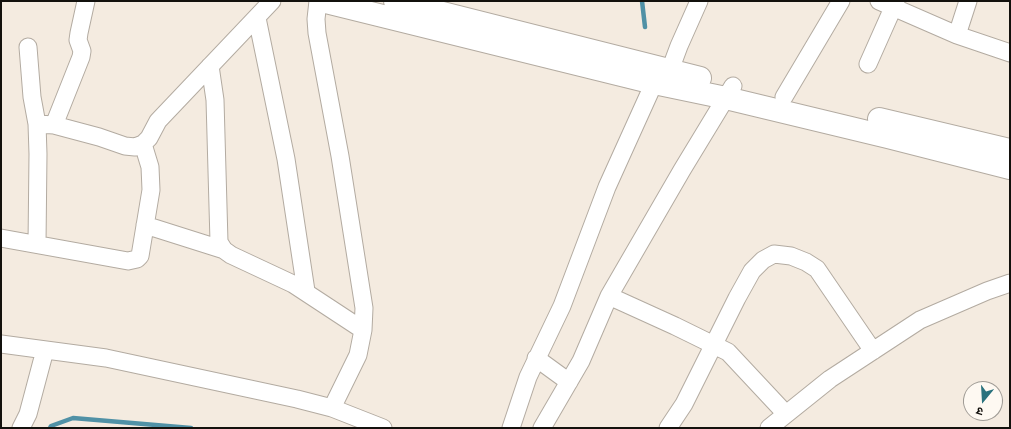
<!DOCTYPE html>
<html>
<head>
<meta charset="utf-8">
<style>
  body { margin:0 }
  #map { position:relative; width:1011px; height:429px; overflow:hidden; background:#f4ebe0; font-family:Mulish,"Noto Sans Devanagari",sans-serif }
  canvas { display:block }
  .frame { position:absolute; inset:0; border:2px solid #13110d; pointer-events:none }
  .north { position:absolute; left:963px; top:381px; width:40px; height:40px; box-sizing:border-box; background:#fef9f2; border:1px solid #a09c96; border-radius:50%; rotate:198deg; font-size:11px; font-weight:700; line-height:16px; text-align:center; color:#13110d }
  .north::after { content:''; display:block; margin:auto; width:14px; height:18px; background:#2a727d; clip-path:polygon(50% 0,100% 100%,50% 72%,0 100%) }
</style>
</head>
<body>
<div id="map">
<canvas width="1011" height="429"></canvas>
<div class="frame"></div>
<div class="north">उ</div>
</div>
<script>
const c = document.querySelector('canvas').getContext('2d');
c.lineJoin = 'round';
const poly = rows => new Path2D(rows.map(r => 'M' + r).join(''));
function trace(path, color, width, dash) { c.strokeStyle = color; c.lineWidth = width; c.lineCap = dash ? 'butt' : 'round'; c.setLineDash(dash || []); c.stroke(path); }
trace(poly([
  [642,1,645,27],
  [50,428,51,426,73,418,191,428]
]), '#5091a6', 4.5);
const minor = poly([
  [318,1,316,19,317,33,340,156,364,308,363,330,358,355,332,408],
  [879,1,957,35,1010,53],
  [257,18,286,159,306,291],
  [957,35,968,1],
  [28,47,32,97,37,124,38,154,37,244],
  [868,64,896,1],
  [210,66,215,100,219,242,224,250,231,255,293,284,363,330],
  [666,81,679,46,699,1],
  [784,97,841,1],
  [37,124,54,125,99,137,125,146,135,147,143,144,149,138,158,121,272,1],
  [54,125,81,57,82,51,78,40,79,33,86,1],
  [145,225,224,250],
  [1,238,128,261,137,259,140,256,151,190,150,167,143,144],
  [609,296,675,326,728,352,786,414],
  [1,344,106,358,297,399,332,408,383,428],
  [536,358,569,382],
  [21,428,28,414,45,350],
  [511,428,528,377,562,306,607,187,654,83],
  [542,428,581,361,609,296,682,170,733,86],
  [668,428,684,404,737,298,752,271,763,260,774,254,791,256,806,262,817,269,873,351],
  [769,428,830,379,920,320,987,291,1010,283]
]);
const major = poly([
  [322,1,654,83,726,98,888,137,1010,168],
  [395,1,700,78],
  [879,119,1010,150]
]);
trace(minor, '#b3aba1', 19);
trace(major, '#b3aba1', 24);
trace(minor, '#fff', 17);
trace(major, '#fff', 22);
</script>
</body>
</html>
